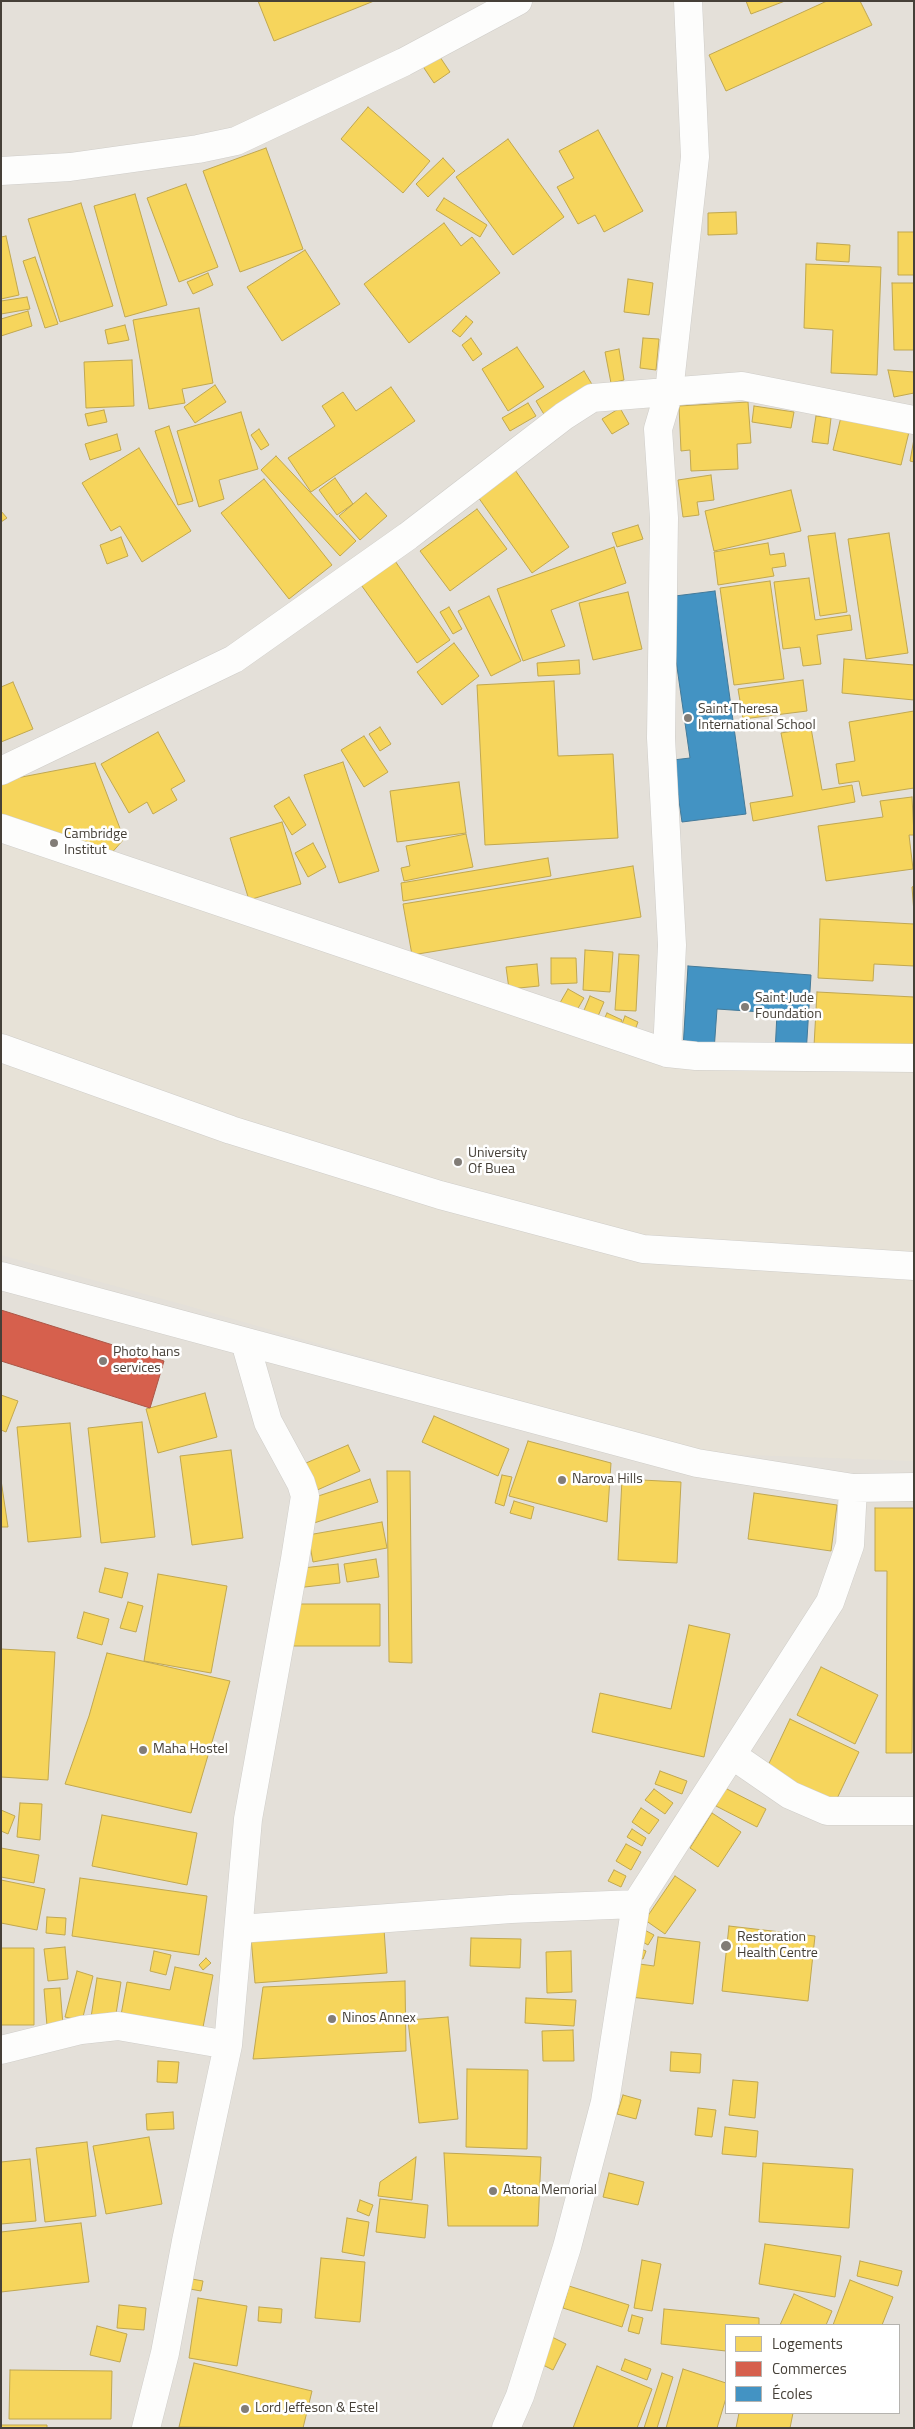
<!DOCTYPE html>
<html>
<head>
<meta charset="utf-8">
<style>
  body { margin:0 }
  #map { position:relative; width:915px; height:2429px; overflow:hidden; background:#f1efeb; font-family:"Titillium Web",sans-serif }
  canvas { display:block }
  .frame { position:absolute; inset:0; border:2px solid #464038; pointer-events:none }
  .legend { position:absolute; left:725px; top:2324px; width:175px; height:90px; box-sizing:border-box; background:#fff; border:1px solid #b5b3af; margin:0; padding:6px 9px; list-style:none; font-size:15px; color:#464038 }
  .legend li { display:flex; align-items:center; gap:10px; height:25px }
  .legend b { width:25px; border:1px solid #b5b3af }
</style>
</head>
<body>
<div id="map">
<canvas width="915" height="2429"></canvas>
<div class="frame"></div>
<ul class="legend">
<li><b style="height:14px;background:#f6d55c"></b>Logements</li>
<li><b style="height:14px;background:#d6604d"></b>Commerces</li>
<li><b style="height:14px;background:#4393c3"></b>Écoles</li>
</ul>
</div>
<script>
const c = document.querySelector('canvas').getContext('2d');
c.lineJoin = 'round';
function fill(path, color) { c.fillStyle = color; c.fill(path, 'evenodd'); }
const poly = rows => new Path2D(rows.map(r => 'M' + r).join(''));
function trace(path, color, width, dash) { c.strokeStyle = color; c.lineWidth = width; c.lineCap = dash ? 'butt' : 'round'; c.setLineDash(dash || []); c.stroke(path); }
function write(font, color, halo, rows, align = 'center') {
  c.font = font + ' "Titillium Web",sans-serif'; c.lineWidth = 5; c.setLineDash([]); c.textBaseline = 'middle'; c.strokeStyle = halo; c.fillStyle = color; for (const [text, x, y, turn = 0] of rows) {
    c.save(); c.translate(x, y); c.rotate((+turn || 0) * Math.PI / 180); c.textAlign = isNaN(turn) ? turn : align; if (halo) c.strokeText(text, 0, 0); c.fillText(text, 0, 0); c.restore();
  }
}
fill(poly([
  [1,1,914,1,914,2428,1,2428],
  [726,2325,899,2325,899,2413,726,2413]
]), '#e4e0d9');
fill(poly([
  [1,838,694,1069,914,1069,914,1461,695,1453,185,1305,1,1255]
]), '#e7e2d7');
const homes = poly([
  [258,1,374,1,274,41,258,1],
  [746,1,785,1,751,14,746,1],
  [827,1,860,1,872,25,726,91,709,55,827,1],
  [436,51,450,72,434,83,420,62,436,51],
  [368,107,430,161,403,193,341,139,368,107],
  [598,130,643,211,604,232,595,215,578,224,557,187,574,178,559,151,598,130],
  [508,139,564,217,513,255,456,177,508,139],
  [266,148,303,249,240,272,203,171,266,148],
  [443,158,455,171,428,197,416,184,443,158],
  [186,184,218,267,179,282,147,198,186,184],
  [135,194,167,305,125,317,94,206,135,194],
  [444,198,487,225,480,237,436,210,444,198],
  [81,203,113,306,60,322,28,219,81,203],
  [736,212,737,234,708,235,708,213,736,212],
  [444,223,461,246,472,237,500,273,409,343,364,284,444,223],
  [898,232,914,232,914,275,898,275,898,232],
  [6,236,19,295,1,299,1,237,6,236],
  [817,243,850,245,849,262,816,260,817,243],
  [305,250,340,304,282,341,247,287,305,250],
  [35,257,58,324,45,328,23,261,35,257],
  [806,264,881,267,877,375,831,373,833,330,804,328,806,264],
  [208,273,213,285,193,294,187,282,208,273],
  [628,279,653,283,649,315,624,312,628,279],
  [892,283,914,283,914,350,894,350,892,283],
  [27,297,30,309,1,314,1,301,27,297],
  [199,308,213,383,182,389,185,403,149,409,133,320,199,308],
  [28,311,32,326,1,336,1,319,28,311],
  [466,316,473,322,460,337,452,331,466,316],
  [125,325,129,340,108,344,105,330,125,325],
  [471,338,482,354,473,361,462,345,471,338],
  [643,338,659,339,656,370,640,368,643,338],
  [517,347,544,387,508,411,482,369,517,347],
  [619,349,624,380,611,383,605,352,619,349],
  [132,360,134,406,86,408,84,362,132,360],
  [888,370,914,372,914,393,894,397,888,370],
  [584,371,596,391,548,421,536,401,584,371],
  [215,385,226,402,195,423,184,407,215,385],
  [391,387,415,421,311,492,288,458,335,426,322,406,343,392,356,411,391,387],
  [748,402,751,443,737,444,738,469,691,471,690,450,681,451,679,406,748,402],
  [528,403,536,416,510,431,502,418,528,403],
  [754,406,794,412,791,428,752,422,754,406],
  [620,408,629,424,612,434,602,419,620,408],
  [104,410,107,422,88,426,85,414,104,410],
  [241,412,258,469,219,480,224,499,199,507,177,431,241,412],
  [816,416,831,418,828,444,812,442,816,416],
  [841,417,909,432,901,465,833,450,841,417],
  [169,426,193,501,178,505,155,431,169,426],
  [259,429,269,445,261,450,251,435,259,429],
  [117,434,121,450,90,460,85,444,117,434],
  [914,439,914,462,910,461,914,439],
  [139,448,191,531,142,562,120,526,111,531,82,483,139,448],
  [276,456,356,541,340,556,261,470,276,456],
  [515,470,569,547,532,573,478,497,515,470],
  [711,475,714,500,697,502,699,515,683,517,678,480,711,475],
  [335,478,353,504,337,515,319,490,335,478],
  [264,479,332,565,289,599,221,513,264,479],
  [791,490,801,531,714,551,705,511,791,490],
  [366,493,387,516,360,540,339,516,366,493],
  [477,509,507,549,450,591,420,551,477,509],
  [1,511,7,518,1,522,1,511],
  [638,525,643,539,617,547,612,533,638,525],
  [835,533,847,612,820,616,808,536,835,533],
  [889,533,908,653,866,659,848,539,889,533],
  [121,537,128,556,107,564,100,545,121,537],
  [768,543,770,555,784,553,786,566,772,568,774,576,718,585,714,552,768,543],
  [614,547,626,583,551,610,565,646,523,661,497,589,614,547],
  [393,558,450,640,417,663,359,582,393,558],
  [809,578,815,620,850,615,852,630,817,635,821,664,803,666,800,647,783,649,774,582,809,578],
  [770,581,784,679,734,685,720,588,770,581],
  [628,592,642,649,593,660,579,603,628,592],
  [489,596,521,661,491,676,458,611,489,596],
  [449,607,462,629,453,634,440,612,449,607],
  [454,643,479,676,442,705,417,672,454,643],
  [844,659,914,665,914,700,842,693,844,659],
  [579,660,580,674,538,676,537,663,579,660],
  [803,680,807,711,743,719,738,689,803,680],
  [554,681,558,756,613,754,618,838,485,845,477,685,554,681],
  [13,682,33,729,1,742,1,687,13,682],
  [914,711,914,788,862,796,859,781,839,784,836,764,855,761,849,722,914,711],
  [380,727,391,744,380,751,369,734,380,727],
  [811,728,822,790,852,785,855,802,753,821,750,803,793,796,781,733,811,728],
  [158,732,185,781,171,789,177,800,153,814,147,802,129,813,101,764,158,732],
  [364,736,388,772,364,787,341,750,364,736],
  [343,762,379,871,339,883,304,775,343,762],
  [95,763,124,839,108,857,1,820,1,781,95,763],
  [459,782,466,833,397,842,390,791,459,782],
  [289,797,306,825,292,835,274,806,289,797],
  [912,797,914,835,909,835,913,869,826,881,818,826,883,817,880,801,912,797],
  [282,822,301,884,249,900,230,838,282,822],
  [466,834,473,867,404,881,401,868,410,866,406,846,466,834],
  [313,843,326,867,308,877,295,853,313,843],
  [548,858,551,876,403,901,401,883,548,858],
  [633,866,641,917,412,955,403,904,633,866],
  [914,886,914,913,912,887,914,886],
  [820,919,914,924,914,966,874,964,873,981,818,978,820,919],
  [585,950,613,952,610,992,583,990,585,950],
  [619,954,639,955,636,1011,615,1010,619,954],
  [551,958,576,958,577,983,551,984,551,958],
  [537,964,539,986,509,989,506,967,537,964],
  [568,989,584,998,573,1017,557,1008,568,989],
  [817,992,914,997,914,1051,814,1046,817,992],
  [590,996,604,1002,596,1021,582,1015,590,996],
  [607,1013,622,1020,616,1032,601,1026,607,1013],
  [625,1016,638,1022,632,1038,619,1032,625,1016],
  [205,1393,217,1437,158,1453,146,1409,205,1393],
  [1,1395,18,1401,6,1432,1,1430,1,1395],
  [434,1416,509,1449,498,1476,422,1442,434,1416],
  [142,1422,155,1537,101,1543,88,1428,142,1422],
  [70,1423,81,1537,28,1542,17,1427,70,1423],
  [528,1441,611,1463,607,1522,509,1496,528,1441],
  [348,1445,360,1471,297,1499,285,1472,348,1445],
  [231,1450,243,1538,192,1545,180,1456,231,1450],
  [387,1471,410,1471,412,1663,389,1662,387,1471],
  [502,1475,512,1477,504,1506,495,1503,502,1475],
  [370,1479,378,1502,305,1526,297,1503,370,1479],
  [622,1479,681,1482,677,1563,618,1560,622,1479],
  [1,1480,8,1527,1,1527,1,1480],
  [754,1493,837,1505,831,1551,748,1539,754,1493],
  [514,1501,534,1507,531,1519,510,1513,514,1501],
  [875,1508,914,1508,912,1753,886,1753,887,1571,875,1571,875,1508],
  [382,1522,387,1548,313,1562,308,1535,382,1522],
  [376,1559,379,1577,347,1582,344,1564,376,1559],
  [338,1564,340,1583,296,1588,294,1569,338,1564],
  [105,1568,128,1573,122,1598,99,1592,105,1568],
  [158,1574,227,1586,211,1673,144,1661,158,1574],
  [128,1602,143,1606,136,1632,120,1628,128,1602],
  [284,1604,380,1604,380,1646,284,1646,284,1604],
  [84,1612,109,1619,102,1645,77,1638,84,1612],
  [689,1625,730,1634,704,1757,592,1732,600,1693,671,1709,689,1625],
  [1,1649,55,1652,48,1780,1,1777,1,1649],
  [107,1653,230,1681,191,1813,65,1784,89,1716,107,1653],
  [821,1667,878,1695,855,1744,797,1715,821,1667],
  [790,1719,859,1752,833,1807,764,1774,790,1719],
  [660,1771,687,1781,682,1794,655,1784,660,1771],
  [725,1788,766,1809,757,1827,716,1806,725,1788],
  [654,1789,673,1803,665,1814,645,1800,654,1789],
  [20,1803,42,1804,40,1840,17,1837,20,1803],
  [641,1808,659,1820,649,1834,632,1822,641,1808],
  [1,1810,15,1816,8,1834,1,1831,1,1810],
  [712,1813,741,1832,718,1867,690,1848,712,1813],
  [102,1815,197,1833,187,1885,92,1866,102,1815],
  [632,1829,646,1838,642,1846,627,1837,632,1829],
  [626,1844,641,1852,631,1870,616,1861,626,1844],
  [1,1848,39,1855,34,1883,1,1877,1,1848],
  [614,1870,626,1876,621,1887,608,1881,614,1870],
  [675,1876,696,1890,665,1934,645,1920,675,1876],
  [80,1878,207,1896,199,1955,72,1936,80,1878],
  [1,1880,45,1889,37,1930,1,1923,1,1880],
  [47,1917,66,1918,65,1935,46,1933,47,1917],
  [729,1926,815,1936,808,2001,722,1991,729,1926],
  [639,1927,654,1935,648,1945,634,1937,639,1927],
  [384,1929,387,1973,255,1983,251,1938,384,1929],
  [658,1937,700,1942,693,2004,621,1996,625,1962,654,1966,658,1937],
  [471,1938,521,1939,520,1968,470,1966,471,1938],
  [65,1947,68,1979,48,1981,44,1949,65,1947],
  [636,1947,646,1951,643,1959,633,1956,636,1947],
  [1,1948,34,1948,34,2025,1,2025,1,1948],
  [154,1951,171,1955,166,1975,150,1971,154,1951],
  [571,1951,572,1992,547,1993,546,1952,571,1951],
  [206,1958,211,1963,203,1970,199,1965,206,1958],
  [175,1967,213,1975,200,2043,119,2026,127,1982,170,1990,175,1967],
  [77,1971,93,1976,82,2021,65,2017,77,1971],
  [97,1978,121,1982,114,2027,90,2024,97,1978],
  [405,1981,406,2051,253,2059,263,1987,405,1981],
  [60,1988,63,2025,47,2026,44,1989,60,1988],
  [526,1998,576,2000,574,2026,525,2023,526,1998],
  [448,2017,458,2119,419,2123,408,2020,448,2017],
  [573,2030,574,2061,543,2061,542,2031,573,2030],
  [671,2052,701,2054,700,2073,670,2071,671,2052],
  [158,2061,179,2062,177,2083,157,2082,158,2061],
  [467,2069,528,2070,527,2149,466,2147,467,2069],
  [733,2080,758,2082,755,2118,729,2115,733,2080],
  [623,2095,641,2100,636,2119,617,2114,623,2095],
  [698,2108,716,2110,712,2137,695,2135,698,2108],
  [173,2112,174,2129,147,2130,146,2114,173,2112],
  [725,2127,758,2131,756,2157,722,2154,725,2127],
  [149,2137,162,2204,106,2214,93,2146,149,2137],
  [87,2142,96,2216,45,2222,36,2148,87,2142],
  [444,2153,541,2157,538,2226,448,2226,444,2153],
  [416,2157,412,2200,378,2196,380,2182,416,2157],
  [30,2159,36,2221,1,2224,1,2162,30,2159],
  [763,2163,853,2169,849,2228,759,2222,763,2163],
  [609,2173,644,2182,638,2205,603,2197,609,2173],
  [380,2199,428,2205,425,2238,376,2232,380,2199],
  [360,2200,373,2205,369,2216,357,2211,360,2200],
  [347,2218,369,2222,364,2256,342,2252,347,2218],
  [81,2223,89,2282,1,2292,1,2232,81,2223],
  [765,2244,841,2256,835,2297,759,2284,765,2244],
  [321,2258,365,2262,360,2322,315,2318,321,2258],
  [642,2260,661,2264,652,2311,634,2308,642,2260],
  [860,2261,902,2271,898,2286,857,2276,860,2261],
  [181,2277,203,2281,201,2291,179,2287,181,2277],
  [850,2280,893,2297,882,2325,833,2325,850,2280],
  [569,2286,629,2305,622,2327,563,2308,569,2286],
  [794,2294,832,2311,826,2325,780,2325,794,2294],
  [198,2298,247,2306,237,2366,189,2358,198,2298],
  [119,2305,146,2308,144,2330,117,2328,119,2305],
  [259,2307,282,2309,281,2323,258,2321,259,2307],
  [664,2309,759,2318,759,2325,726,2325,726,2351,661,2344,664,2309],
  [632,2315,643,2318,639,2334,628,2331,632,2315],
  [97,2326,127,2334,120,2362,90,2355,97,2326],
  [552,2337,566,2344,553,2370,539,2363,552,2337],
  [625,2359,651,2369,647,2380,621,2370,625,2359],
  [194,2363,312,2391,303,2428,179,2427,194,2363],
  [597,2366,652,2389,637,2428,573,2428,597,2366],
  [683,2369,726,2383,726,2398,717,2428,666,2428,683,2369],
  [10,2370,112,2371,111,2419,9,2419,10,2370],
  [662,2373,673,2377,657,2428,644,2428,662,2373],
  [739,2413,793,2413,790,2428,736,2428,739,2413],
  [1,2425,47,2425,47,2428,1,2428,1,2425]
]);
fill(homes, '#f6d55c');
trace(homes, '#c1a851', 1);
const shops = poly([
  [1,1310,164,1361,150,1408,1,1361,1,1310]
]);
fill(shops, '#d6604d');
trace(shops, '#ab5647', 1);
const schools = poly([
  [715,591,746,814,682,822,673,760,690,758,667,597,715,591],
  [688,966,811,975,806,1055,775,1053,777,1013,717,1009,714,1051,683,1049,688,966]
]);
fill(schools, '#4393c3');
trace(schools, '#447a99', 1);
const street = poly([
  [1,171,70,167,198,149,236,141,404,62,518,1],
  [1,771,234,659,408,536,564,416,592,398,742,386,914,420],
  [1,828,667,1053,696,1056,914,1058],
  [1,1048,231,1130,440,1195,643,1249,914,1266],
  [667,1053,672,945,661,738,664,518,658,429,669,392,695,157,688,1],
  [1,1276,697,1463,853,1488,914,1487],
  [732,1755,790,1795,827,1811,914,1811],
  [239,1929,511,1909,636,1904,830,1602,850,1545,853,1488],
  [1,2050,81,2030,118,2026,228,2045],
  [146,2428,165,2353,186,2241,228,2045,248,1819,295,1559,305,1496,301,1483,268,1422,245,1342],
  [506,2428,520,2396,567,2247,605,2102,636,1904]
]);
trace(street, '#cfcdc9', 29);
trace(street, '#fdfdfc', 28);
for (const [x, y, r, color] of [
  [688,718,5,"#827d77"],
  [54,843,5,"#827d77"],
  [745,1007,5,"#827d77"],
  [458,1162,5,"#827d77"],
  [103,1361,5,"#827d77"],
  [562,1480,5,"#827d77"],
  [143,1750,5,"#827d77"],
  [726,1946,6,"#827d77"],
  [332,2019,5,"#827d77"],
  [493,2191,5,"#827d77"],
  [245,2409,5,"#827d77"]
]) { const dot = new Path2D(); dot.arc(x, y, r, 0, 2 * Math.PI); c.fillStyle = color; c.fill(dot); trace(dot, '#fff', 2); }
write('14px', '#464038', '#fff', [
  ["Saint Theresa",698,710],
  ["International School",698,726],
  ["Cambridge",64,835],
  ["Institut",64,851],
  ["Saint Jude",755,999],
  ["Foundation",755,1015],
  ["University",468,1154],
  ["Of Buea",468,1170],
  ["Photo hans",113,1353],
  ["services",113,1369],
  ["Narova Hills",572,1480],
  ["Maha Hostel",153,1750],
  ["Restoration",737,1938],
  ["Health Centre",737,1954],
  ["Ninos Annex",342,2019],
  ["Atona Memorial",503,2191],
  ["Lord Jeffeson & Estel",255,2409]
], 'left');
</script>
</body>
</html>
